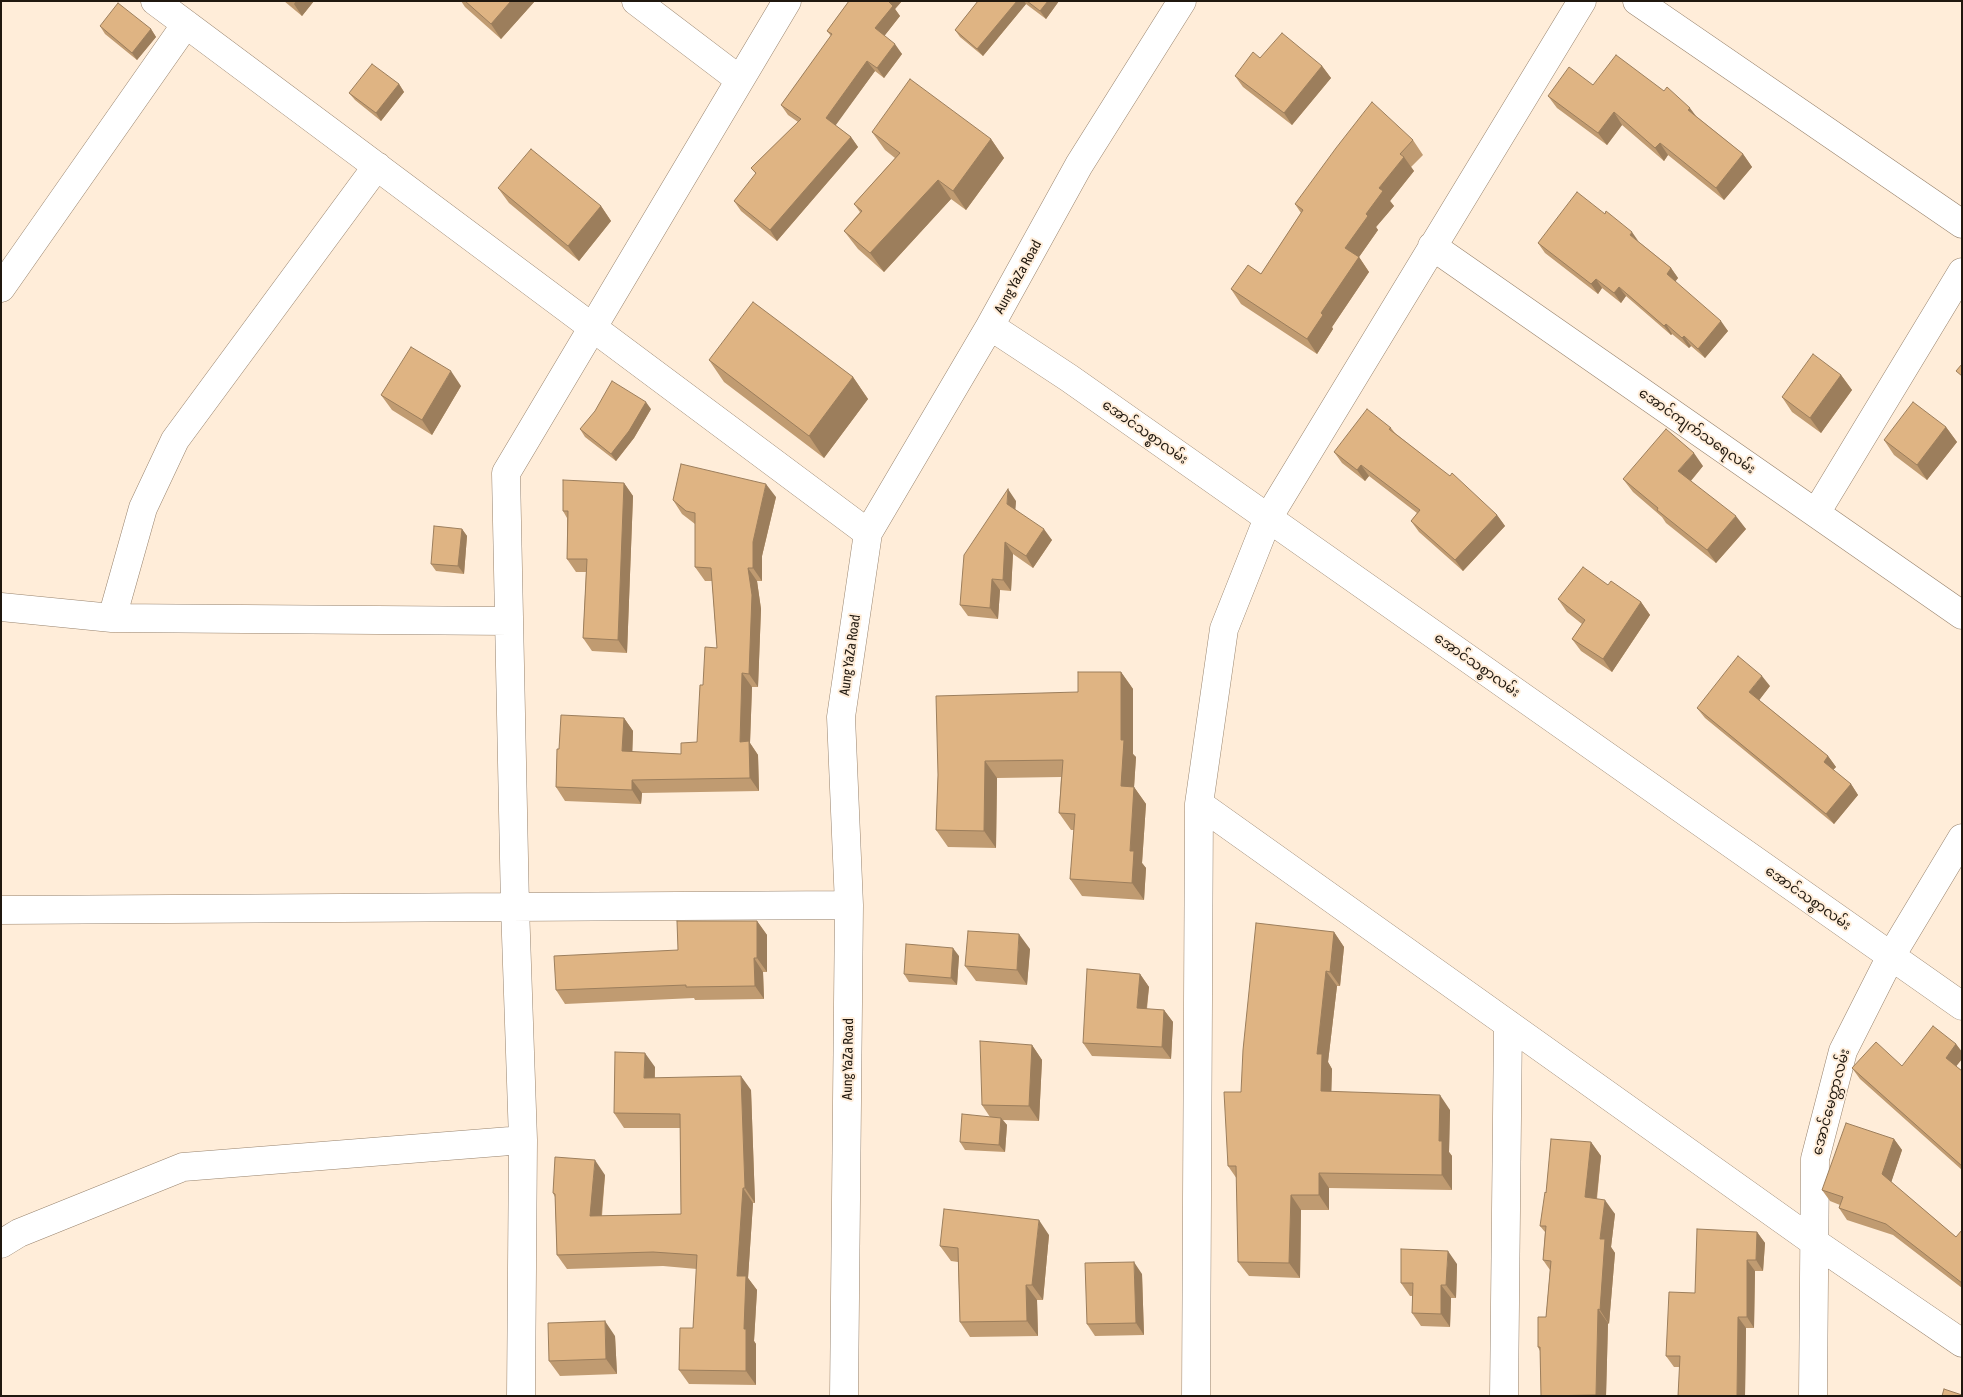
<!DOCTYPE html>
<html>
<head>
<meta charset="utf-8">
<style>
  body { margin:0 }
  #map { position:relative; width:1963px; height:1397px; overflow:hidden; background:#ffedd9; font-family:"Asap Condensed",sans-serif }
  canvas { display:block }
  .frame { position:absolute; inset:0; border:2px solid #20180f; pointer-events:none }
</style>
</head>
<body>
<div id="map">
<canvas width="1963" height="1397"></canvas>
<div class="frame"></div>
</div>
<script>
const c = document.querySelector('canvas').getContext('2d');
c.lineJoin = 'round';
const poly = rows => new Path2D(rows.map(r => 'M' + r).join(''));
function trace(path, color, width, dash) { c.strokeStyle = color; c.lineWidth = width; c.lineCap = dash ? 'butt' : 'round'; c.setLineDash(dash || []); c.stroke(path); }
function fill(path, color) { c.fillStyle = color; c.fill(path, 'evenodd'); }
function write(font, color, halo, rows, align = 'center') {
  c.font = font + ' "Asap Condensed","Noto Sans Myanmar",sans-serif'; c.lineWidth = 4; c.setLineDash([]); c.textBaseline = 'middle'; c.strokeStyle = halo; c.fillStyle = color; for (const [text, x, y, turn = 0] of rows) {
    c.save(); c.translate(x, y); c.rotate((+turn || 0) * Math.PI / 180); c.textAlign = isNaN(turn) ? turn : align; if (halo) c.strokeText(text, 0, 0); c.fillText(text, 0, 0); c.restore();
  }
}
const street = poly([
  [155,1,868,533],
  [636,1,740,80],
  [1637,1,1962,224],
  [1432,246,1962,615],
  [1,288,186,24],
  [990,326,1069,378,1962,1006],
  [1816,513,1962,272],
  [1,607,112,618,509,621],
  [112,618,143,508,175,440,377,166],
  [1199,804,1814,1242,1962,1343],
  [1,910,849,905],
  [1,1244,19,1233,183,1167,523,1140],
  [521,1396,523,1140,515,906,506,473,787,1],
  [844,1396,849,905,841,717,868,533,990,326,1079,165,1182,1],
  [1196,1396,1199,804,1224,629,1268,518,1582,1],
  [1504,1396,1508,1024],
  [1813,1396,1815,1159,1843,1051,1891,956,1962,838]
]);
trace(street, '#98836d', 29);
trace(street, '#fff', 28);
fill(poly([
  [284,1,314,1,302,16],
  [461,1,535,1,501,39,465,7],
  [849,1,902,1,895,9,900,16,884,36,902,54,884,78,875,71,835,125,851,137,858,147,777,241,741,211,734,201,756,174,751,168,798,122,788,115,781,105,831,36,827,31],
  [978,1,1059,1,1046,19,1026,4,983,56,960,37,955,30],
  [100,26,151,29,156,37,137,60,105,34],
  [1260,58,1322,66,1331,78,1292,125,1243,87,1235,76],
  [399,84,404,92,381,121,355,100,349,93],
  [1593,85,1697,117,1743,154,1752,167,1724,200,1668,155,1664,161,1622,125,1607,145,1557,108,1548,96],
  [872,132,991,139,1004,158,966,210,951,199,884,272,858,249,844,231,860,212,854,204,895,158,885,150],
  [1413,140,1423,155,1411,167,1414,171,1390,201,1394,206,1376,227,1378,230,1359,257,1369,272,1332,327,1333,329,1317,354,1241,304,1231,289,1261,274,1301,213,1295,204],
  [498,188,601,206,611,221,579,261,509,203],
  [1639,242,1671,268,1678,278,1675,282,1728,331,1705,358,1691,346,1689,348,1672,334,1671,335,1626,296,1621,303,1602,288,1598,294,1545,253,1538,243],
  [709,360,853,377,868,399,824,458,724,382],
  [1841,375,1852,390,1821,433,1792,412,1782,397],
  [461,386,432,435,392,410,381,395],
  [651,409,634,438,616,461,585,437,580,429],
  [1946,427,1957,442,1927,480,1894,455,1884,440],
  [1391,428,1395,433,1497,515,1505,526,1463,571,1419,532,1411,521,1417,513,1369,476,1365,481,1342,463,1334,452],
  [1703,466,1691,481,1746,529,1716,563,1666,523,1662,517,1633,492,1623,479],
  [624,483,633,496,627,653,592,651,583,638,586,572,576,572,567,559,567,518,563,511],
  [776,497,762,556,762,581,757,581,761,609,758,687,752,687,750,743,758,755,759,791,642,793,641,804,565,801,556,787,559,749,624,718,633,731,632,752,681,754,697,742,703,685,717,648,712,581,705,581,695,567,695,524,682,514,673,500],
  [1016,501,1015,509,1052,540,1033,568,1013,554,1011,591,1000,590,998,619,968,616,960,605],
  [462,529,467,536,464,574,436,571,431,564],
  [1608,585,1641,602,1650,615,1612,672,1581,651,1572,639,1582,624,1567,612,1558,599],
  [1121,672,1133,689,1133,754,1136,757,1134,787,1146,804,1142,863,1146,868,1144,900,1082,896,1070,879,1074,830,1071,830,1059,813,1061,777,997,778,996,848,948,847,936,830,938,775,1078,692],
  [1770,686,1759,700,1828,756,1836,767,1833,770,1851,784,1858,795,1834,824,1705,718,1697,708],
  [757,921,767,935,767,972,763,972,764,999,695,1000,694,998,565,1004,556,990,678,950],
  [1334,932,1344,947,1340,986,1337,986,1328,1062,1332,1069,1331,1092,1450,1110,1449,1152,1452,1156,1452,1190,1329,1188,1329,1210,1301,1210,1300,1278,1249,1276,1238,1262,1237,1179,1228,1166,1241,1092],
  [1030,949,1027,985,976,981,965,966],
  [959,956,957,985,909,982,904,974],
  [1140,974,1149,987,1147,1009,1164,1010,1173,1022,1171,1059,1092,1056,1083,1043],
  [1956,1044,1962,1052,1962,1059,1956,1066,1962,1071,1962,1170,1860,1079,1852,1068,1902,1066],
  [1032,1045,1042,1060,1039,1121,1003,1120,1007,1125,1005,1152,965,1150,960,1142,990,1117,982,1105],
  [655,1067,655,1078,751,1090,755,1203,753,1203,748,1278,757,1290,754,1341,756,1344,756,1385,689,1384,679,1370,693,1328,697,1269,663,1266,567,1269,557,1255,555,1197,553,1193,605,1175,602,1216,681,1214,680,1128,624,1128,614,1113],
  [1894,1139,1902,1150,1891,1182,1956,1237,1962,1230,1962,1288,1893,1235,1847,1220,1839,1208,1840,1205,1830,1201,1822,1190],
  [1591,1142,1601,1156,1597,1199,1615,1214,1611,1247,1615,1253,1609,1324,1608,1323,1606,1396,1541,1396,1540,1351,1538,1347,1546,1317,1550,1270,1543,1260,1545,1232,1540,1226],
  [1757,1232,1765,1243,1763,1271,1755,1271,1754,1328,1746,1328,1745,1396,1678,1396,1680,1367,1674,1367,1666,1356,1695,1293],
  [1049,1235,1043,1300,1037,1300,1038,1336,970,1337,960,1322,958,1262,951,1261,940,1246],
  [1457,1264,1456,1298,1451,1298,1450,1327,1421,1326,1412,1313,1412,1296,1410,1296,1401,1283],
  [1142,1274,1144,1335,1095,1336,1087,1324],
  [615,1336,617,1374,560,1376,549,1361]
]), '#c09b71');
fill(poly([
  [296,1,314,1,302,16,294,4],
  [511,1,535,1,501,39,491,24],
  [887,1,902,1,895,9,900,16,882,39,875,28],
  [1017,1,1024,1,1026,4,983,56,977,49],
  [1048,1,1059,1,1046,19,1040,11],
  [151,29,156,37,137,60,132,53],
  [895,44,902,54,884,78,877,68],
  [867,61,875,71,833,129,826,118],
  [1322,66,1331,78,1292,125,1284,113],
  [399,84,404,92,381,121,376,113],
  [1690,108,1699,120,1688,110],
  [1614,112,1622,125,1607,145,1598,133],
  [851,137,858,147,777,241,770,230],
  [991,139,1004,158,966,210,953,191],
  [1660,143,1668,155,1664,161,1655,148],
  [1743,154,1752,167,1724,200,1716,188],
  [1404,157,1414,171,1390,201,1394,206,1376,227,1378,230,1359,257,1369,272,1332,327,1333,329,1317,354,1307,339,1321,313,1345,248,1379,188],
  [938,180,951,199,884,272,870,253],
  [601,206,611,221,579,261,568,246],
  [1632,232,1639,242,1630,235],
  [1671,268,1678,278,1673,284,1667,274],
  [1596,279,1602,288,1598,294,1591,284],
  [1619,287,1626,296,1621,303,1614,293],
  [1721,321,1728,331,1705,358,1698,349],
  [1666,324,1672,334,1671,335,1664,326],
  [1684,336,1691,346,1689,348,1682,338],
  [451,371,461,386,432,435,422,420],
  [1841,375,1852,390,1821,433,1810,418],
  [853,377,868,399,824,458,809,436],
  [646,402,651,409,634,438,616,461,611,454],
  [1946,427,1957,442,1927,480,1917,465],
  [1694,453,1703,466,1688,484,1678,471],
  [1361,465,1369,476,1365,481,1357,470],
  [624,483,633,496,627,653,618,640],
  [766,484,776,497,762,556,762,581,753,568,753,542],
  [1008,489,1016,501,1015,515,1007,504],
  [1497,515,1505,526,1463,571,1455,560],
  [1736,516,1746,529,1716,563,1707,550],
  [462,529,467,536,464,574,458,566],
  [1044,529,1052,540,1033,568,1026,556],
  [1005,542,1013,554,1011,591,1003,580],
  [748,568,757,581,761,609,758,687,749,674],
  [992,579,1000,590,998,619,990,608],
  [1641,602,1650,615,1612,672,1603,659],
  [1121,672,1133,689,1133,754,1136,757,1133,803,1121,786],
  [742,673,752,687,750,743,758,755,759,791,750,778,740,742],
  [1762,676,1770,686,1757,703,1749,692],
  [624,718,633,731,632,765,622,751],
  [1828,756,1836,767,1831,772,1824,762],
  [985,761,997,778,996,848,984,831],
  [632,780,642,793,641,804,632,790],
  [1851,784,1858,795,1834,824,1826,814],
  [1134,787,1146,804,1142,863,1146,868,1144,900,1132,883,1130,851],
  [757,921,767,935,767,972,757,958],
  [1334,932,1344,947,1340,986,1330,972],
  [1019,934,1030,949,1027,985,1017,970],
  [953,948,959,956,957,985,951,978],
  [754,958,763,972,764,999,755,986],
  [1326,971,1337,986,1328,1062,1332,1069,1331,1106,1321,1091,1317,1054],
  [1140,974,1149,987,1145,1021,1137,1008],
  [1164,1010,1173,1022,1171,1059,1162,1047],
  [1956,1044,1962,1052,1962,1059,1954,1069,1946,1058],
  [1032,1045,1042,1060,1039,1121,1029,1106],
  [645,1053,655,1067,654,1093,644,1078],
  [741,1076,751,1090,755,1203,745,1188],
  [1440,1095,1450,1110,1449,1152,1452,1156,1452,1190,1442,1175,1439,1141],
  [1001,1118,1007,1125,1005,1152,999,1145],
  [1894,1139,1902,1150,1890,1186,1882,1174],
  [1591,1142,1601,1156,1595,1212,1585,1197],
  [595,1160,605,1175,600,1230,590,1216],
  [1319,1173,1329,1188,1329,1210,1319,1195],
  [743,1188,753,1203,748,1278,757,1290,754,1341,756,1344,756,1385,746,1371,744,1329,737,1276],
  [1291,1195,1301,1210,1300,1278,1289,1263],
  [1605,1200,1615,1214,1611,1247,1615,1253,1609,1324,1600,1310,1600,1239],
  [1039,1220,1049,1235,1043,1300,1032,1285],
  [1757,1232,1765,1243,1763,1271,1756,1260],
  [1448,1251,1457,1264,1456,1298,1446,1285],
  [1747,1260,1755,1271,1754,1328,1747,1317],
  [1134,1262,1142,1274,1144,1335,1136,1323],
  [1026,1285,1037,1300,1038,1336,1027,1321],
  [1441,1285,1451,1298,1450,1327,1441,1314],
  [1598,1309,1608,1323,1606,1396,1597,1396,1596,1395],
  [1738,1317,1746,1328,1745,1396,1737,1396],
  [605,1321,615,1336,617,1374,606,1359]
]), '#9c7e5c');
const building = poly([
  [465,1,511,1,491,24,465,1],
  [849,1,888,1,893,6,875,28,895,44,877,68,867,61,826,118,851,137,770,230,734,201,756,173,751,168,801,119,781,105,832,34,827,31,849,1],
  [978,1,1017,1,977,49,955,30,978,1],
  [1027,1,1048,1,1040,11,1027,1],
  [118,3,151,29,132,53,100,26,118,3],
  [1282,33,1322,66,1284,113,1235,76,1253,52,1260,58,1282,33],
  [1616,55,1664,91,1667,87,1690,108,1688,110,1743,154,1716,188,1660,143,1655,148,1614,112,1598,133,1548,96,1569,67,1593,85,1616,55],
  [372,64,399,84,376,113,349,93,372,64],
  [910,79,991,139,953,191,938,180,870,253,844,231,862,211,854,204,900,153,872,132,910,79],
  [1372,102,1413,140,1400,154,1404,157,1379,188,1383,191,1366,214,1368,216,1345,248,1359,257,1321,313,1323,315,1307,339,1231,289,1248,265,1261,274,1303,210,1295,204,1336,148,1372,102],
  [531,149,601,206,568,246,498,188,531,149],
  [1577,192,1605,214,1606,211,1632,232,1630,235,1671,268,1667,274,1721,321,1698,349,1684,336,1682,338,1666,324,1664,326,1619,287,1614,293,1596,279,1591,284,1538,243,1577,192],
  [753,302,853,377,809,436,709,360,753,302],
  [411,347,451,371,422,420,381,395,411,347],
  [1813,354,1841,375,1810,418,1782,397,1813,354],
  [1962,364,1962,376,1956,371,1962,364],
  [612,381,646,402,629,431,611,454,580,429,595,411,612,381],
  [1913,402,1946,427,1917,465,1884,440,1913,402],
  [1367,409,1391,428,1389,429,1450,476,1452,473,1497,515,1455,560,1411,521,1420,510,1361,465,1357,470,1334,452,1367,409],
  [1666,429,1694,453,1678,471,1736,516,1707,550,1657,510,1658,508,1623,479,1666,429],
  [681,464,766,484,753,542,753,568,748,568,752,595,749,674,742,673,740,742,749,741,750,778,632,780,632,790,556,787,557,749,559,749,561,715,624,718,622,751,681,754,681,743,697,742,700,685,703,685,705,647,717,648,711,568,695,567,695,513,686,511,673,500,681,464],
  [563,480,624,483,618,640,583,638,587,559,567,559,568,511,563,511,563,480],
  [1008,489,1007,504,1044,529,1026,556,1005,542,1003,580,992,579,990,608,960,605,964,555,1008,489],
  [434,526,462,529,458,566,431,564,434,526],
  [1583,567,1608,585,1611,581,1641,602,1603,659,1572,639,1585,620,1558,599,1583,567],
  [1738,656,1762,676,1749,692,1828,756,1824,762,1851,784,1826,814,1697,708,1738,656],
  [1078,672,1121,672,1121,740,1124,740,1121,786,1134,787,1130,851,1134,851,1132,883,1070,879,1075,814,1059,813,1063,760,985,761,984,831,936,830,938,775,936,696,1078,692,1078,672],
  [677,921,757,921,757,958,754,958,755,986,686,987,686,985,556,990,554,956,678,950,677,921],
  [1256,923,1334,932,1330,972,1326,971,1317,1054,1322,1054,1321,1091,1440,1095,1439,1141,1442,1141,1442,1175,1319,1173,1319,1195,1291,1195,1289,1263,1238,1262,1236,1166,1228,1166,1224,1092,1241,1092,1243,1050,1256,923],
  [968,931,1019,934,1017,970,965,966,968,931],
  [906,944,953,948,951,978,904,974,906,944],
  [1087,969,1140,974,1137,1008,1164,1010,1162,1047,1083,1043,1087,969],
  [1933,1026,1956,1044,1946,1058,1962,1071,1962,1166,1852,1068,1876,1042,1902,1066,1933,1026],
  [980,1041,1032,1045,1029,1106,982,1105,980,1041],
  [615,1052,645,1053,644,1078,741,1076,745,1188,743,1188,737,1276,746,1276,744,1329,746,1329,746,1371,679,1370,680,1328,693,1328,697,1255,653,1252,557,1255,555,1194,553,1193,555,1157,595,1160,590,1216,681,1214,680,1114,614,1113,615,1052],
  [962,1114,1001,1118,999,1145,960,1142,962,1114],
  [1846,1123,1894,1139,1882,1174,1956,1237,1962,1230,1962,1283,1886,1224,1839,1208,1843,1197,1822,1190,1846,1123],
  [1551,1139,1591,1142,1585,1197,1605,1200,1600,1239,1605,1239,1600,1310,1598,1309,1596,1395,1541,1396,1540,1347,1538,1347,1538,1317,1546,1317,1551,1261,1543,1260,1546,1226,1540,1226,1545,1192,1546,1193,1551,1139],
  [944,1209,1039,1220,1032,1285,1026,1285,1027,1321,960,1322,958,1248,940,1246,944,1209],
  [1697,1229,1757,1232,1756,1260,1747,1260,1747,1317,1738,1317,1737,1396,1678,1396,1680,1356,1666,1356,1669,1292,1695,1293,1697,1229],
  [1401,1249,1448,1251,1446,1285,1441,1285,1441,1314,1412,1313,1413,1283,1401,1283,1401,1249],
  [1134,1262,1136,1323,1087,1324,1085,1263,1134,1262],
  [605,1321,606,1359,549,1361,548,1323,605,1321],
  [1944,1389,1962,1395,1962,1396,1942,1396,1944,1389]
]);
fill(building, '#dfb483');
trace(building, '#9c7e5c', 1);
write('14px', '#20180f', '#ffedd9', [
  ["Aung YaZa Road",1018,277,-61],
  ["အောင်ကျက်သရေလမ်း",1697,431,35],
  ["အောင်သစ္စာလမ်း",1145,432,35],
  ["Aung YaZa Road",850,655,-82],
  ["အောင်သစ္စာလမ်း",1477,665,35],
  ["အောင်သစ္စာလမ်း",1808,898,35],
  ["Aung YaZa Road",848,1059,-89],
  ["အောင်မေတ္တာလမ်း",1831,1102,-75]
]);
</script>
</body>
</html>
